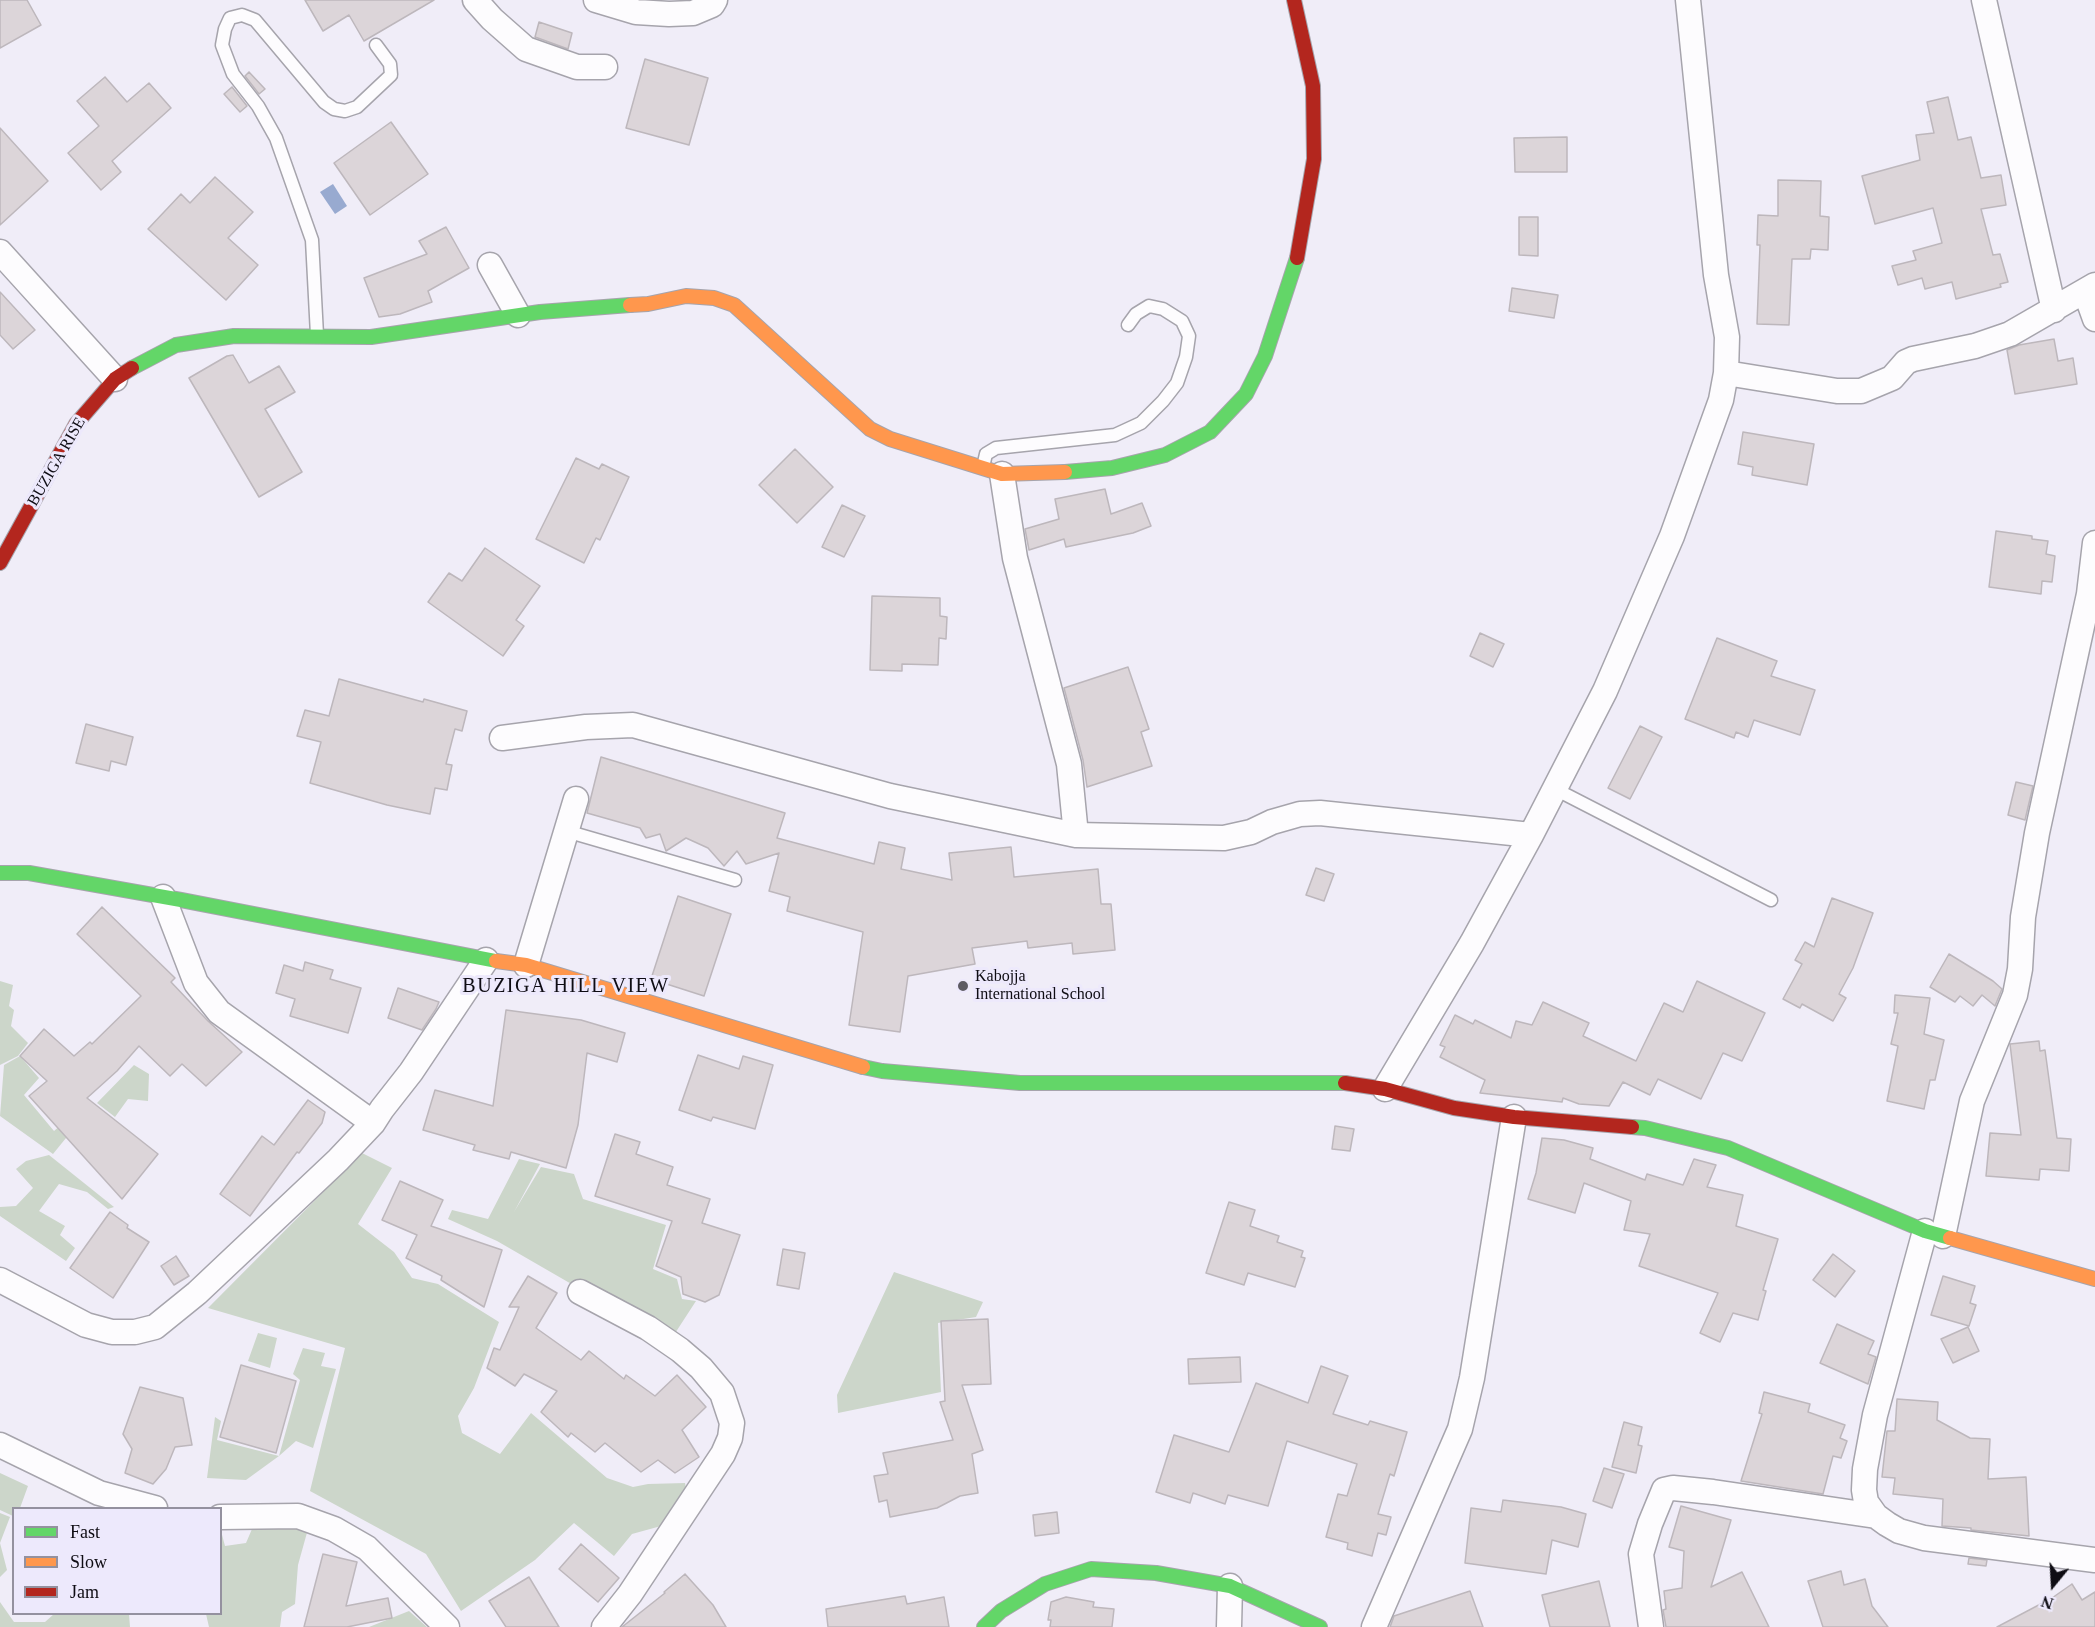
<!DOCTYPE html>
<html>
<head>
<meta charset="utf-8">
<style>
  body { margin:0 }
  #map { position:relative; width:2095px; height:1627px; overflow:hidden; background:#f0edf8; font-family:Georgia,serif }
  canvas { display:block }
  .legend { position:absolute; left:12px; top:1507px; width:210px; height:108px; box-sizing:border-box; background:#ede9fc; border:2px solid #94919f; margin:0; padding:8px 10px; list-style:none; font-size:18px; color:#0e0c13 }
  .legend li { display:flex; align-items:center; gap:12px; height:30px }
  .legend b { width:30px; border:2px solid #94919f }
  .north { position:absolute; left:2023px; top:1555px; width:60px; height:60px; -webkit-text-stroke:4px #ede9fc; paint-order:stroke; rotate:198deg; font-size:16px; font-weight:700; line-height:24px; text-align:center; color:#0e0c13 }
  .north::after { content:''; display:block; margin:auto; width:21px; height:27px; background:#0e0c13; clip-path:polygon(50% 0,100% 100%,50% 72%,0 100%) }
</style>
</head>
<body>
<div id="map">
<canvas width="2095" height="1627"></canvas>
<ul class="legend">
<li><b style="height:8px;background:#63d668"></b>Fast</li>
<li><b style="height:8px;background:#ff974d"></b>Slow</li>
<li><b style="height:8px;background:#b3261e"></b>Jam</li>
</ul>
<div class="north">N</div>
</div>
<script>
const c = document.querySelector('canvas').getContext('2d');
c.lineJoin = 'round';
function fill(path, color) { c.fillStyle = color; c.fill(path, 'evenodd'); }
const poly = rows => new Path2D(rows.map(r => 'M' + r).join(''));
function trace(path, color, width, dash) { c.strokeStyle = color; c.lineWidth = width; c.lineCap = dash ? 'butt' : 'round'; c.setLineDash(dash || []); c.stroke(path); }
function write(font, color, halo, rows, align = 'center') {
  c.font = font + ' Georgia,serif'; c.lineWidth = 6; c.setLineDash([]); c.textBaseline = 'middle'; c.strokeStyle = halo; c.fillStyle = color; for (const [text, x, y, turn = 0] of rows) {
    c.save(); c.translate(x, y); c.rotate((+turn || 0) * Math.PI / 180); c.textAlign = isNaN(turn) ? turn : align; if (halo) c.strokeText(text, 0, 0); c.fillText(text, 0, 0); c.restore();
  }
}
fill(poly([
  [0,981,13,985,9,1006,14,1010,11,1026,28,1043,18,1056,0,1065],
  [20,1056,39,1078,24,1095,54,1131,85,1104,92,1106,53,1154,0,1116,4,1065],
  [134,1065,149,1074,148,1101,128,1099,115,1117,97,1103],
  [362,1153,392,1168,358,1224,394,1252,412,1278,438,1284,499,1322,474,1388,458,1416,462,1433,500,1454,531,1413,607,1478,633,1487,648,1484,685,1483,688,1500,661,1526,632,1534,614,1556,574,1523,535,1560,461,1611,426,1554,310,1491,345,1348,208,1308],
  [49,1155,114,1207,108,1209,87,1192,59,1184,39,1211,65,1226,60,1235,75,1248,66,1261,0,1216,0,1207,16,1206,33,1188,16,1169,26,1161],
  [519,1159,540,1164,514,1212,541,1167,574,1174,583,1199,666,1225,653,1269,677,1279,682,1299,696,1301,670,1341,497,1241,448,1219,452,1210,488,1219],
  [894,1272,983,1302,976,1317,938,1323,941,1392,838,1413,837,1395],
  [258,1333,277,1338,270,1368,248,1361],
  [303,1348,325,1353,321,1366,336,1369,313,1448,296,1441,279,1456,246,1480,207,1478,215,1417,221,1421,217,1440,279,1456,300,1380,293,1374],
  [0,1473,28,1486,20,1508,14,1508,13,1516,0,1510],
  [0,1513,10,1517,0,1543,7,1570,0,1577],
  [255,1522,308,1529,298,1565,295,1604,282,1612,280,1627,209,1627,206,1614,220,1614,221,1531,225,1546,246,1543],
  [0,1602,14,1622,45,1622,54,1614,129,1614,130,1627,0,1627],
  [409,1611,427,1627,369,1627]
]), '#ccd6ca');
fill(poly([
  [333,184,347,206,335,214,320,192]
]), '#98aad0');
const building = poly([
  [0,0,27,0,41,25,0,48,0,0],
  [305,0,434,0,364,41,349,15,323,31,305,0],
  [539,22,572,33,568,49,535,37,539,22],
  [645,59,708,78,689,145,626,128,645,59],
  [249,72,265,89,259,94,245,76,249,72],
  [105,77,127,102,149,83,171,108,112,161,121,172,101,190,68,153,99,126,77,101,105,77],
  [232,87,247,106,240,112,224,94,232,87],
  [1948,97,1958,140,1971,137,1981,178,2001,175,2006,205,1981,209,1993,255,2000,254,2008,282,2000,284,2001,287,1956,299,1952,282,1925,289,1922,278,1898,285,1892,266,1916,260,1913,251,1942,243,1933,208,1875,224,1862,176,1920,160,1916,135,1934,133,1927,102,1948,97],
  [391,122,428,174,370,215,334,163,391,122],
  [0,128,48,181,0,225,0,128],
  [1567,137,1567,172,1515,172,1514,138,1567,137],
  [215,177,253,212,228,238,258,265,226,300,148,229,181,194,190,203,215,177],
  [1778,180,1821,181,1820,216,1829,217,1828,250,1811,249,1810,259,1792,259,1789,325,1757,324,1760,245,1757,245,1758,215,1778,216,1778,180],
  [1519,217,1538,217,1538,256,1519,255,1519,217],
  [446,227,469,268,428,291,432,302,400,314,379,317,364,278,427,254,419,241,446,227],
  [1512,288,1558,295,1554,318,1509,311,1512,288],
  [0,292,35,330,13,349,0,335,0,292],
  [2054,339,2058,361,2073,358,2077,384,2015,394,2007,350,2019,345,2054,339],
  [233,355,249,383,279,366,295,392,265,409,302,472,259,497,189,378,227,356,233,355],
  [1743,432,1814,444,1807,485,1752,475,1753,467,1738,464,1743,432],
  [795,449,833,487,797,523,759,485,795,449],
  [576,458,599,469,602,464,629,477,600,540,596,538,584,563,536,539,576,458],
  [1105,489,1111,514,1142,503,1151,526,1133,533,1066,547,1064,539,1029,550,1025,529,1059,519,1055,499,1105,489],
  [842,505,865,516,844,557,822,547,842,505],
  [1996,531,2032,536,2032,539,2048,541,2046,554,2055,556,2052,582,2042,581,2041,594,1989,587,1996,531],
  [485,548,540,586,516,620,524,626,503,656,428,602,449,573,462,581,485,548],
  [872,596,940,598,940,616,947,617,946,639,939,638,938,665,902,664,902,671,870,670,872,596],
  [1480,633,1504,644,1493,667,1470,656,1480,633],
  [1717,638,1777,661,1771,676,1815,690,1800,735,1754,720,1748,737,1736,732,1734,738,1685,719,1717,638],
  [1128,667,1149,729,1141,732,1152,766,1087,787,1083,760,1064,688,1128,667],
  [339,679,423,702,424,699,467,711,462,731,455,729,446,764,452,765,447,790,435,788,430,814,387,805,310,783,321,742,297,736,305,710,329,716,339,679],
  [86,724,133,737,126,765,111,761,109,771,76,763,86,724],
  [1640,726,1662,737,1630,799,1608,788,1640,726],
  [601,757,785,813,777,838,874,864,879,842,905,848,901,869,952,880,949,853,1011,847,1014,877,1098,869,1101,904,1111,904,1115,950,1073,954,1072,943,1028,948,1027,941,972,948,975,964,908,976,900,1032,849,1025,863,932,787,911,790,897,769,891,779,853,746,864,737,851,724,866,708,848,686,838,666,851,660,834,646,838,640,828,587,813,601,757],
  [2016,782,2033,786,2025,820,2008,815,2016,782],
  [1316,868,1334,874,1324,901,1306,895,1316,868],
  [678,896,731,914,704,996,651,979,678,896],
  [1832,898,1873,913,1853,968,1839,994,1846,998,1833,1021,1802,1004,1800,1008,1783,999,1802,964,1795,960,1805,942,1814,947,1832,898],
  [102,907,175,978,171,982,208,1021,242,1052,206,1086,182,1064,170,1076,139,1046,117,1071,87,1098,158,1154,122,1199,29,1096,47,1081,20,1056,44,1029,74,1056,90,1042,92,1044,141,996,77,934,102,907],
  [1949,954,1993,981,2002,989,1995,1006,1982,995,1973,1006,1960,996,1955,1002,1930,987,1949,954],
  [305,962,333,970,330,979,361,988,348,1033,290,1016,295,999,276,993,284,965,303,971,305,962],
  [1697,981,1765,1013,1742,1061,1723,1053,1701,1099,1658,1079,1650,1095,1623,1082,1609,1106,1579,1104,1563,1098,1562,1102,1480,1093,1485,1080,1440,1057,1445,1047,1440,1045,1455,1015,1473,1024,1475,1020,1511,1038,1516,1021,1532,1025,1543,1002,1589,1023,1583,1036,1636,1061,1664,1003,1683,1012,1697,981],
  [398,988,439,1002,436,1009,422,1030,388,1018,398,988],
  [1895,995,1930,998,1924,1034,1944,1040,1935,1080,1930,1080,1924,1109,1887,1101,1898,1046,1891,1044,1898,1013,1894,1013,1895,995],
  [506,1010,581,1020,625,1033,617,1062,587,1053,578,1125,566,1168,511,1152,509,1159,473,1150,475,1145,423,1130,435,1090,493,1106,506,1010],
  [2039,1041,2040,1051,2045,1050,2057,1138,2071,1139,2069,1171,2040,1169,2039,1180,1986,1176,1990,1133,2021,1135,2010,1044,2039,1041],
  [698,1055,739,1069,743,1056,773,1065,755,1129,713,1117,711,1121,679,1110,698,1055],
  [308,1100,325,1112,322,1123,299,1153,297,1152,250,1216,220,1194,262,1136,274,1145,308,1100],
  [1335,1126,1354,1129,1350,1151,1332,1149,1335,1126],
  [615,1134,640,1142,636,1154,673,1167,667,1185,710,1199,702,1223,740,1235,719,1295,705,1302,683,1294,681,1277,656,1266,672,1221,595,1196,615,1134],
  [1542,1138,1564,1140,1593,1148,1590,1159,1645,1180,1647,1174,1683,1185,1694,1159,1716,1165,1707,1187,1743,1195,1736,1226,1778,1239,1763,1290,1766,1291,1758,1320,1733,1313,1720,1342,1700,1333,1718,1293,1639,1266,1650,1234,1624,1230,1631,1201,1584,1183,1575,1213,1528,1199,1536,1173,1542,1138],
  [400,1181,443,1200,431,1226,502,1250,484,1307,441,1280,442,1276,406,1258,417,1235,382,1220,400,1181],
  [1229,1202,1255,1210,1250,1226,1279,1236,1277,1242,1303,1251,1301,1257,1305,1258,1295,1287,1248,1273,1244,1285,1206,1273,1229,1202],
  [110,1212,128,1225,127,1228,149,1242,113,1298,70,1268,110,1212],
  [783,1249,805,1253,799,1289,777,1285,783,1249],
  [1833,1254,1855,1271,1835,1297,1813,1280,1833,1254],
  [176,1256,189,1276,174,1285,161,1266,176,1256],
  [528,1276,557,1293,536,1328,581,1360,589,1351,624,1379,626,1375,655,1396,677,1375,706,1407,682,1430,699,1457,675,1473,658,1460,641,1472,605,1443,595,1452,571,1433,568,1437,541,1412,557,1391,524,1374,515,1386,487,1368,494,1348,500,1350,519,1307,509,1307,528,1276],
  [1943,1276,1975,1286,1970,1303,1976,1305,1969,1326,1931,1315,1943,1276],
  [988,1319,991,1384,962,1385,983,1450,972,1454,978,1493,960,1496,937,1508,890,1517,887,1500,879,1502,874,1476,888,1474,883,1453,953,1440,940,1402,945,1401,941,1321,988,1319],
  [1837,1324,1874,1341,1868,1354,1876,1357,1868,1384,1820,1363,1837,1324],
  [1968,1327,1979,1351,1953,1363,1941,1339,1968,1327],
  [1240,1357,1241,1382,1189,1384,1188,1359,1240,1357],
  [241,1365,296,1381,276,1453,220,1437,241,1365],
  [1321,1366,1348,1376,1333,1414,1368,1425,1370,1421,1407,1432,1394,1476,1390,1474,1378,1514,1391,1517,1386,1535,1378,1533,1372,1556,1347,1549,1348,1543,1326,1537,1338,1494,1347,1496,1357,1464,1287,1441,1268,1506,1228,1495,1225,1504,1193,1493,1190,1503,1156,1492,1174,1435,1229,1452,1256,1383,1308,1403,1321,1366],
  [140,1387,183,1398,192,1445,175,1447,166,1469,153,1484,125,1473,132,1449,123,1434,140,1387],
  [1764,1392,1810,1404,1808,1412,1845,1425,1840,1438,1847,1441,1841,1458,1833,1456,1823,1494,1741,1481,1762,1414,1759,1413,1764,1392],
  [1897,1399,1938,1402,1937,1420,1970,1438,1990,1439,1988,1479,2026,1477,2029,1536,1971,1530,1971,1528,1942,1526,1943,1499,1893,1494,1895,1478,1882,1477,1887,1431,1895,1431,1897,1399],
  [1624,1422,1642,1427,1638,1445,1642,1446,1636,1473,1612,1467,1624,1422],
  [1604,1468,1624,1474,1612,1508,1593,1501,1604,1468],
  [1503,1500,1561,1507,1586,1514,1578,1547,1552,1540,1546,1574,1465,1563,1471,1508,1501,1512,1503,1500],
  [1681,1506,1731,1520,1711,1587,1742,1572,1769,1627,1666,1627,1663,1610,1666,1609,1664,1591,1682,1588,1684,1551,1669,1547,1681,1506],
  [1057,1512,1059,1533,1035,1536,1033,1515,1057,1512],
  [581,1544,619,1578,598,1602,559,1569,581,1544],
  [323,1554,357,1562,346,1606,388,1598,392,1618,347,1627,304,1627,323,1554],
  [1969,1558,1987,1560,1986,1566,1968,1564,1969,1558],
  [1841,1571,1844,1585,1865,1579,1872,1606,1888,1627,1823,1627,1808,1581,1841,1571],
  [685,1574,713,1605,726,1627,622,1627,665,1593,664,1592,685,1574],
  [529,1577,559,1627,506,1627,489,1601,529,1577],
  [1599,1581,1610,1627,1550,1627,1542,1595,1599,1581],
  [2072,1584,2082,1600,2095,1592,2095,1627,1997,1627,2052,1598,2072,1584],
  [1470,1591,1483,1627,1390,1627,1394,1616,1470,1591],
  [905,1596,907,1604,944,1597,949,1627,828,1627,826,1609,905,1596],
  [1066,1597,1094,1602,1093,1607,1114,1609,1112,1627,1050,1627,1051,1620,1048,1620,1051,1602,1066,1597]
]);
fill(building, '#dcd5d9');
trace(building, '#bdb7bc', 1.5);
const lane = poly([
  [317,335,312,240,276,138,258,106,233,74,222,45,225,29,230,18,242,15,255,20,324,102,334,109,345,111,357,107,391,75,390,64,376,45],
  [983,467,986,454,996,448,1115,435,1141,423,1163,401,1177,383,1186,357,1189,336,1182,321,1163,309,1149,306,1136,314,1128,325],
  [1555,789,1771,900],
  [566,831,735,880]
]);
const street = poly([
  [475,0,492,19,526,49,577,67,605,67],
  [596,0,636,12,669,14,693,13,712,5,715,0],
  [1984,0,2054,310],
  [0,252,115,379],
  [490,265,518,315],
  [2085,291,2095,319],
  [1726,373,1837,391,1861,391,1892,378,1906,362,1913,359,1975,346,2010,334,2095,285],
  [1002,474,1015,558,1069,764,1076,835],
  [502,738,586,727,633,725,890,796,1076,835,1224,838,1251,832,1272,822,1300,814,1320,813,1531,835],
  [163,897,196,983,219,1012,373,1123],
  [526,965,576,799],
  [1385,1089,1472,943,1531,835,1605,691,1672,536,1721,400,1726,373,1727,337,1716,275,1688,0],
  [1925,1231,1875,1415,1865,1469,1864,1490,1866,1502,1876,1516,1887,1524,1899,1531,1924,1538,2095,1560],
  [1943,1236,1972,1101,2015,995,2020,969,2023,917,2037,833,2089,594,2095,543],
  [0,1280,86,1325,112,1332,135,1332,155,1327,197,1293,338,1160,373,1123,382,1109,411,1072,486,960],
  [580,1292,648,1328,680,1350,701,1368,722,1393,732,1423,730,1438,723,1454,630,1594,604,1627],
  [0,1445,99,1493,155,1508],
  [220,1517,298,1516,334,1529,367,1548,447,1627],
  [1229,1627,1230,1586],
  [1374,1627,1460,1429,1472,1378,1514,1117],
  [1651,1627,1641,1554,1650,1524,1664,1490,1673,1488,1713,1492,1876,1516]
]);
const fast = poly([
  [132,368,176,345,234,336,371,337,540,312,630,305],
  [1065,472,1112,468,1165,455,1210,432,1246,394,1265,356,1297,258],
  [0,873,29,873,181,900,496,961],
  [863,1067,882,1071,1020,1083,1345,1083],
  [1632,1127,1645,1128,1728,1148,1925,1231,1950,1238],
  [984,1627,1001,1611,1045,1584,1091,1569,1156,1573,1230,1586,1320,1627]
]);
const slow = poly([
  [630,305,648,304,686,296,714,298,734,305,870,429,890,439,1002,474,1065,472],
  [496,961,526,965,863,1067],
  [1950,1238,2095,1279]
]);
const jam = poly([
  [1294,0,1313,86,1314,159,1297,258],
  [0,563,76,424,115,379,132,368],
  [1345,1083,1385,1089,1454,1108,1514,1117,1632,1127]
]);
trace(lane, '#a6a4ac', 15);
trace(street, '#a6a4ac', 27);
trace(fast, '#a6a4ac', 16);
trace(slow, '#a6a4ac', 16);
trace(jam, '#a6a4ac', 16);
trace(lane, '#fdfcfe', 12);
trace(street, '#fdfcfe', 24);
trace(fast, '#63d668', 14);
trace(slow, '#ff974d', 14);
trace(jam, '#b3261e', 14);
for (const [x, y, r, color] of [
  [963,986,6,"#5d5b63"]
]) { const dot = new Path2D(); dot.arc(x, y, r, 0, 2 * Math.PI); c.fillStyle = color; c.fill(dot); trace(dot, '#ede9fc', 2); }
write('16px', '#0e0c13', '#ede9fc', [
  ["BUZIGA RISE",57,462,-60]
]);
write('16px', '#0e0c13', '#ede9fc', [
  ["Kabojja",975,977],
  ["International School",975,995]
], 'left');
c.letterSpacing = '1.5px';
write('20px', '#0e0c13', '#ede9fc', [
  ["BUZIGA HILL VIEW",566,987]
]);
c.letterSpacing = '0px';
</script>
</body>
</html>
